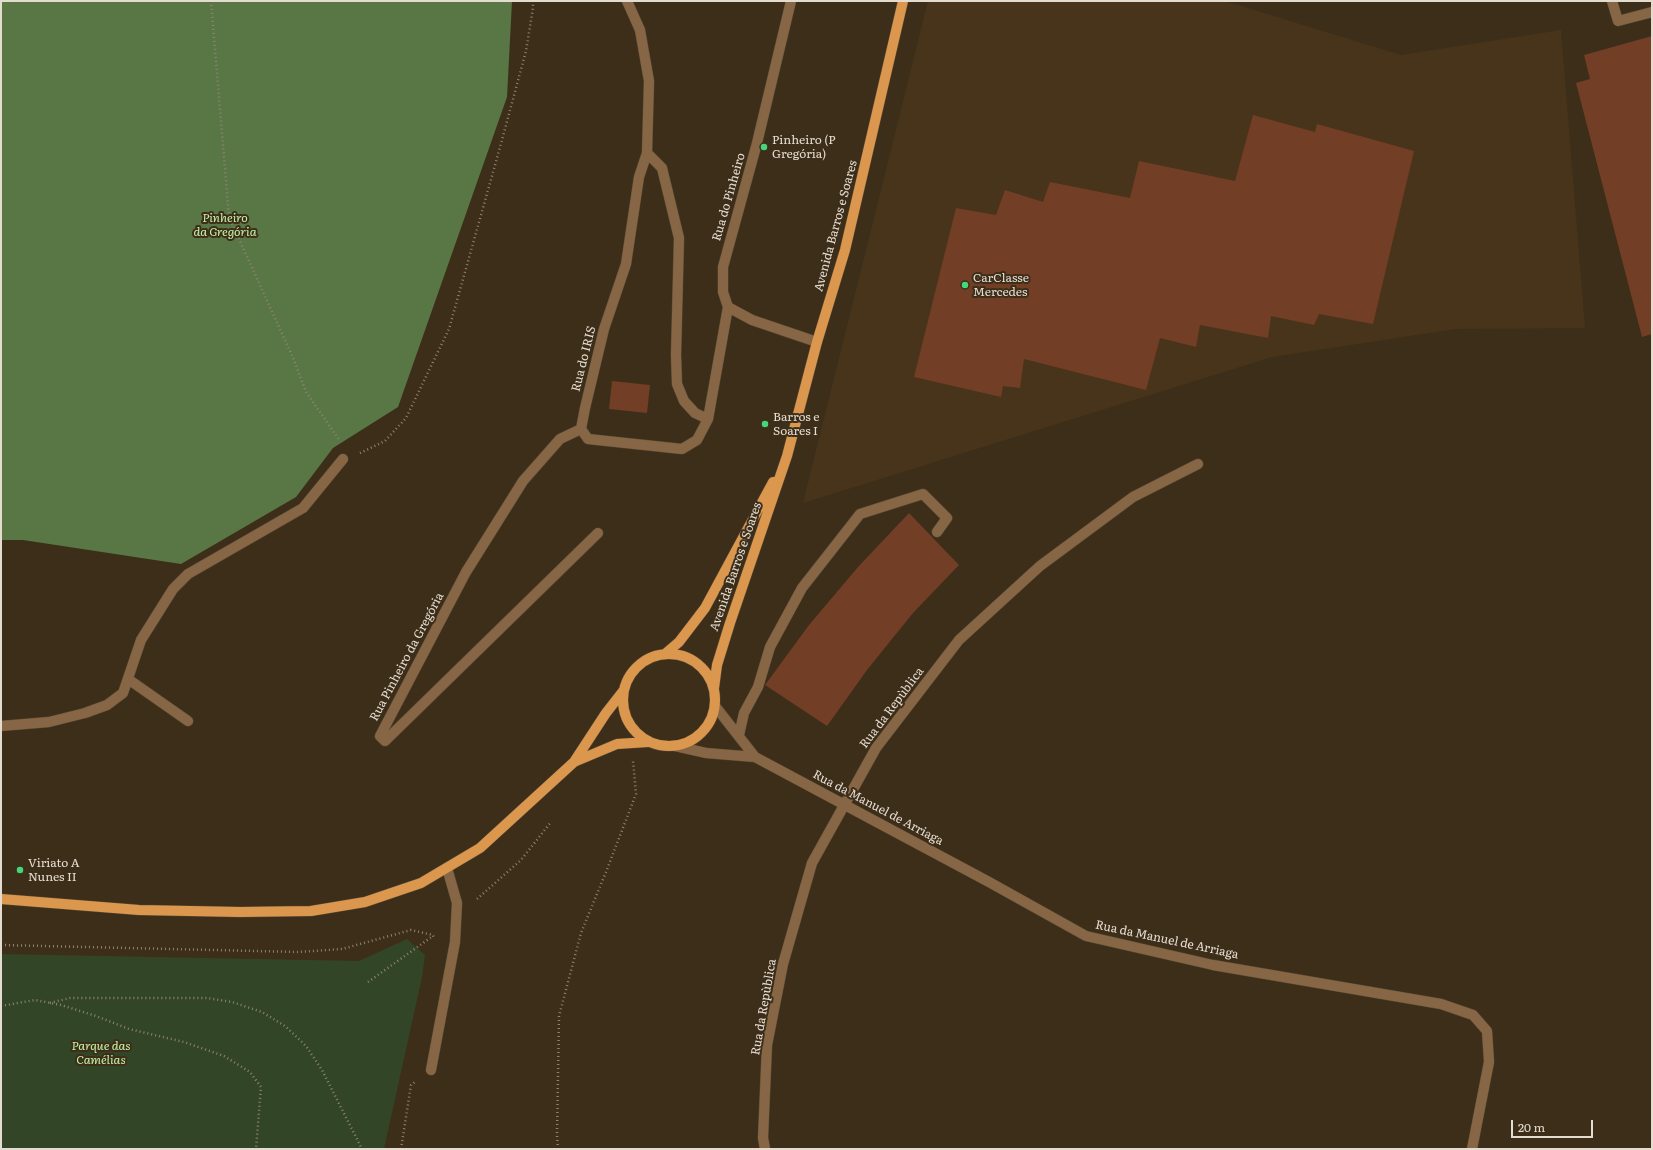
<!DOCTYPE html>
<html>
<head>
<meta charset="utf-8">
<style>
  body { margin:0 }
  #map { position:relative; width:1653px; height:1150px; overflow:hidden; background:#3d2e1a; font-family:Literata,serif }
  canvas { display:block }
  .frame { position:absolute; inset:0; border:2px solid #e5dcd0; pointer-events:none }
  .scale { position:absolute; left:1511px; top:1120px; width:82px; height:18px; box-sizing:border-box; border:2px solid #e5dcd0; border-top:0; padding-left:5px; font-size:12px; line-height:14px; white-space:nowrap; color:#e5dcd0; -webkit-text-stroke:3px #3d2e1a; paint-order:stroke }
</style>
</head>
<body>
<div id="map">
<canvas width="1653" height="1150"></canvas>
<div class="frame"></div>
<div class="scale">20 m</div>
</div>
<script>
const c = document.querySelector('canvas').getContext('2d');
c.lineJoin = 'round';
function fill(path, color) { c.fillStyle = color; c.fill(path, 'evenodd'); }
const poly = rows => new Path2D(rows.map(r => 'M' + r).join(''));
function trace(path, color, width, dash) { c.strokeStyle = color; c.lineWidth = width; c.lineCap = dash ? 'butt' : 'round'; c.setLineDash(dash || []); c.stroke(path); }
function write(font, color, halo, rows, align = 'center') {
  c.font = font + ' Literata,serif'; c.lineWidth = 4; c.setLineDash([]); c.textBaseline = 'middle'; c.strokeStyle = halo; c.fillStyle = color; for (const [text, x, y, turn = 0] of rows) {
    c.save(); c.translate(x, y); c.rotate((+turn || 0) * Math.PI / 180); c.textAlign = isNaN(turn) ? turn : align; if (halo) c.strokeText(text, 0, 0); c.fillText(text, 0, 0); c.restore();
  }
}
fill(poly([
  [928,1,1225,1,1401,55,1561,30,1585,328,1456,329,1272,357,803,503]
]), '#48341a');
fill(poly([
  [407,939,425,955,422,977,384,1149,1,1149,1,954,359,961]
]), '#334527');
fill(poly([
  [1,1,512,1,507,97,398,407,333,448,296,497,181,564,23,540,1,540]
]), '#597745');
fill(poly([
  [1652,36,1652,334,1642,337,1576,83,1590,79,1584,55],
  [1253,115,1315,132,1317,124,1414,151,1373,324,1319,314,1314,325,1271,316,1268,338,1200,325,1196,347,1160,338,1146,390,1024,359,1020,388,1003,386,1001,397,914,377,956,208,996,215,1005,190,1043,202,1050,182,1130,198,1139,161,1235,181],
  [612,381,650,385,647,413,609,409],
  [909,513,959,565,913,613,867,670,827,726,765,685,809,625,858,567]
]), '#723e25');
const minor = poly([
  [627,1,640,30,649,81,647,153,639,177,626,264,604,329,585,408,581,429,588,439,682,449,697,440,708,419,728,307],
  [791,1,757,143,723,267,723,292,728,307,752,320,817,342],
  [1612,1,1618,21,1652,12],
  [647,153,662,168,679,238,676,355,677,384,684,401,695,413,708,419],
  [581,429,560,439,523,481,466,572,380,736,385,741,598,533],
  [128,679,188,721],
  [715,706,755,757],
  [1,726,49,722,85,713,107,705,123,693,141,640,173,589,188,574,303,508,343,459],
  [739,735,744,713,758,687,770,647,802,588,860,514,923,494,947,518,937,532],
  [675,746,706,753,755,757,989,882,1086,936,1213,965,1441,1004,1473,1015,1487,1031,1489,1062,1472,1149],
  [431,1070,455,942,457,903,447,868],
  [765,1149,763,1138,767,1045,783,964,812,863,876,748,959,640,1040,566,1133,497,1198,464]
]);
const major = poly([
  [665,654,679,642,705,608,773,482],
  '623 700a46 46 0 1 1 92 0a46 46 0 1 1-92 0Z',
  [714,688,717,665,730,623,787,456,817,342,845,250,903,1],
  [574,762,617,744,648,742],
  [1,899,139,910,240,912,311,911,365,902,421,883,480,848,574,762,606,713,624,690]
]);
trace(minor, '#584a37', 11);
trace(major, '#584a37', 11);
trace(poly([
  [211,1,229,217,294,360,306,392,340,441],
  [360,453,385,441,406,418,449,329,499,151,526,51,533,8,533,1],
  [477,899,521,860,551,822],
  [1,945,298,952,342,949,411,930,433,935,434,939],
  [368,982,433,936],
  [50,1003,70,998,207,998,232,1002,262,1012,285,1026,306,1046,322,1070,362,1149],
  [1,1006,35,1000,61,1005,96,1016,129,1029,184,1042,224,1056,250,1072,261,1087,256,1149],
  [401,1149,411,1085,416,1081],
  [558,1149,557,1135,559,1016,581,933,606,872,636,794,633,761]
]), '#8f8373', 2.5, [1, 3]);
trace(minor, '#866644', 10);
trace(major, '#db974e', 10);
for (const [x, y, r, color] of [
  [764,147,4,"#45d77a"],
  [965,285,4,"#45d77a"],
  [765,424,4,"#45d77a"],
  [20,870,4,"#45d77a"]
]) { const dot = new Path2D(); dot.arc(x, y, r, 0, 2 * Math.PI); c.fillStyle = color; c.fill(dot); trace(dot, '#3d2e1a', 1.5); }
write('12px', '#e5dcd0', '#3d2e1a', [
  ["Pinheiro (P",772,140],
  ["Gregória)",772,154],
  ["CarClasse",973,278],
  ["Mercedes",973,292],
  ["Barros e",773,417],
  ["Soares I",773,431],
  ["Viriato A",28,863],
  ["Nunes II",28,877]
], 'left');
write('12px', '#e5dcd0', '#3d2e1a', [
  ["Rua do Pinheiro",729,197,-74],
  ["Avenida Barros e Soares",836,226,-75],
  ["Rua do IRIS",584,359,-76],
  ["Avenida Barros e Soares",736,567,-71],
  ["Rua Pinheiro da Gregória",407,657,-62],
  ["Rua da Repùblica",892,708,-53],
  ["Rua da Manuel de Arriaga",878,808,28],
  ["Rua da Manuel de Arriaga",1167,940,12],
  ["Rua da Repùblica",764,1007,-80]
]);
write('italic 12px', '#c4f3a6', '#3d2e1a', [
  ["Pinheiro",225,218],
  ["da Gregória",225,232],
  ["Parque das",101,1046],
  ["Camélias",101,1060]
]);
</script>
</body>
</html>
